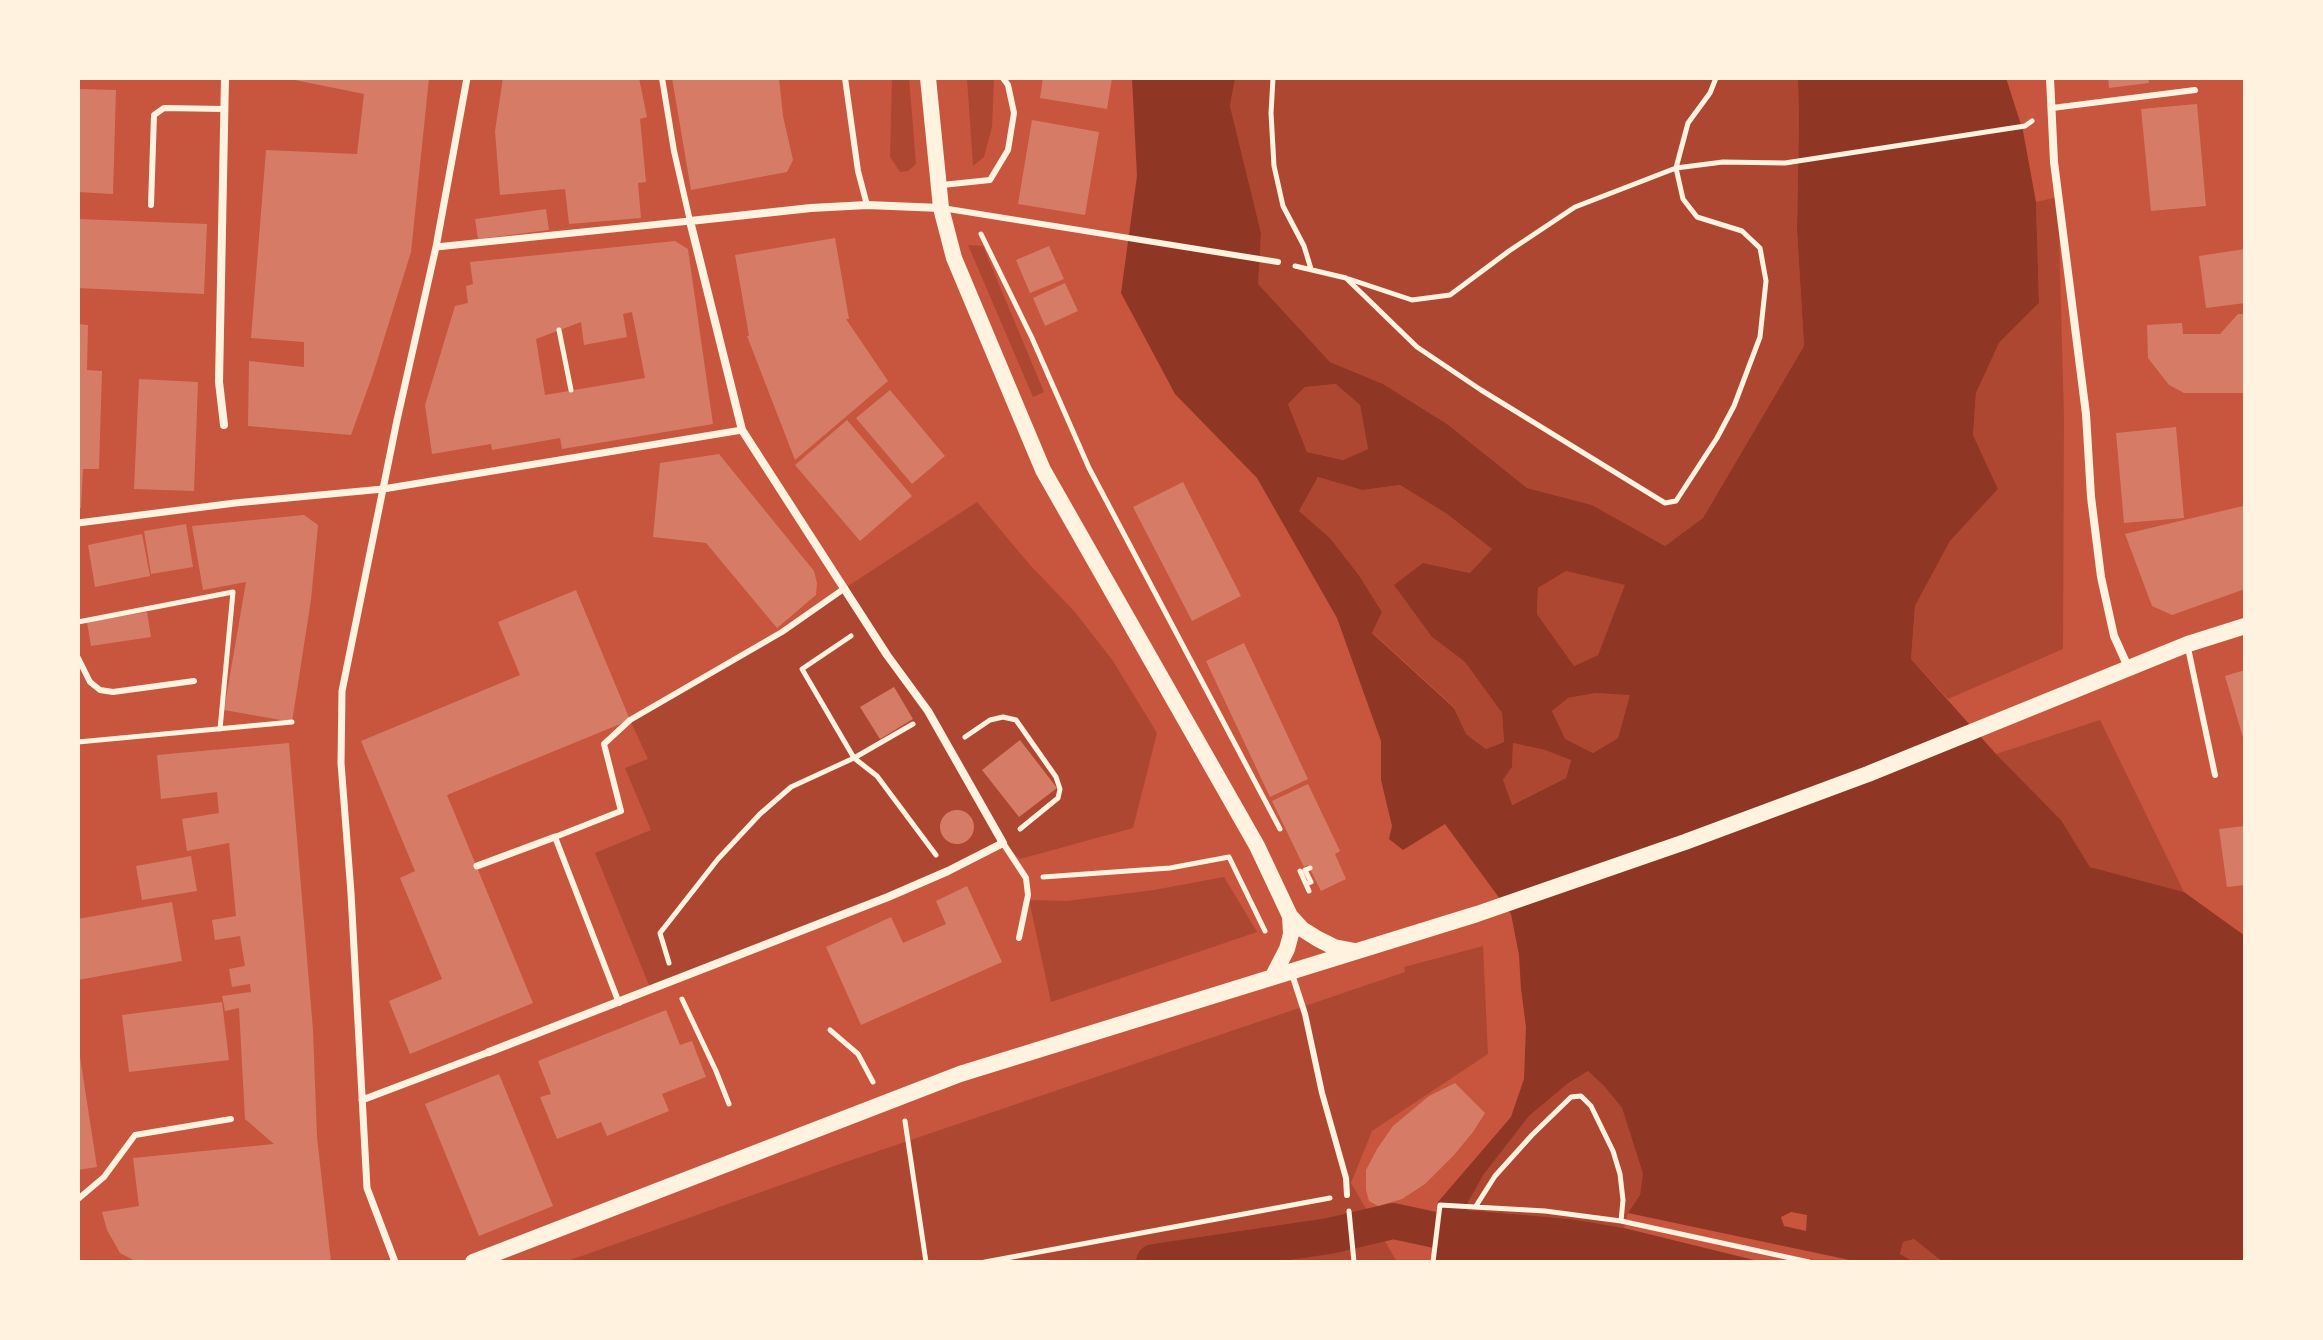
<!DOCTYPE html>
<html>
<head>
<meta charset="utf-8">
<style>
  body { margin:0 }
  #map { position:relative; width:2323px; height:1340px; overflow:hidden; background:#c8553d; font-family:Montserrat,sans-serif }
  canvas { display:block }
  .frame { position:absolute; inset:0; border:80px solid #fff3e0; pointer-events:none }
</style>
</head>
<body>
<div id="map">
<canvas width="2323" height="1340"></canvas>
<div class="frame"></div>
</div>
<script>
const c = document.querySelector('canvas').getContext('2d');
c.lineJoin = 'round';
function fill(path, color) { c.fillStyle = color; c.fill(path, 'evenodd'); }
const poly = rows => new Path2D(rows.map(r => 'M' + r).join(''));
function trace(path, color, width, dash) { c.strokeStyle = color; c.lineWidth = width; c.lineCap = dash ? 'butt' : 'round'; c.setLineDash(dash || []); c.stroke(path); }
fill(poly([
  [892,78,909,78,916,164,908,171,900,172,890,157],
  [967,78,990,78,994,81,992,127,984,157,973,166],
  [1235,78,1798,78,1799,118,1797,230,1804,346,1703,518,1665,546,1592,505,1527,488,1447,424,1383,384,1330,362,1257,284,1261,233,1230,106],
  [2058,197,2064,418,2063,649,1948,699,1911,659,1915,606,1950,541,1998,489,1973,435,1976,393,1999,343,2039,303,2036,202],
  [968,245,983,246,1044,392,1033,397],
  [1337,384,1360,405,1368,449,1343,460,1307,452,1288,404,1305,387],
  [1318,477,1362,490,1400,485,1447,514,1492,549,1470,573,1423,563,1432,637,1465,662,1502,713,1504,742,1486,749,1465,733,1454,707,1372,632,1382,612,1358,574,1330,538,1299,511],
  [977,502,1030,565,1075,612,1113,661,1157,733,1133,828,1020,859,1003,843,948,871,651,990,595,853,651,830,625,768,648,759,630,720,782,632,845,588],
  [1566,571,1626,585,1598,655,1574,666,1537,614,1538,588],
  [1596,693,1631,694,1618,738,1593,753,1564,739,1552,711,1568,698],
  [2100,720,2184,892,2090,867,2061,820,1996,754],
  [1513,743,1545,750,1571,759,1566,778,1511,805,1503,780,1512,767],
  [1224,877,1257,932,1051,1002,1029,900,1066,901,1154,890],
  [1483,946,1488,1054,1372,1131,1351,1183,1397,1262,565,1262,837,1165,1405,972,1404,967],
  [1588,1071,1604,1086,1622,1108,1643,1174,1640,1195,1628,1213,1624,1228,1570,1219,1467,1210,1467,1204,1484,1174,1529,1116,1567,1084],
  [1914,1239,1935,1255,1943,1262,1914,1262,1900,1255,1903,1242]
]), '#ae4732');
fill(poly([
  [1132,78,1235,78,1230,106,1261,233,1258,284,1330,362,1383,384,1447,424,1527,488,1592,505,1665,546,1703,518,1804,346,1797,230,1799,118,1798,78,2006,78,2023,131,2036,202,2039,303,1999,343,1976,393,1973,435,1998,489,1950,541,1915,606,1911,659,1996,754,2061,820,2090,867,2184,892,2245,936,2245,1262,1943,1262,1914,1239,1903,1242,1900,1254,1914,1262,1859,1262,1628,1213,1640,1195,1643,1174,1622,1108,1604,1086,1588,1071,1567,1084,1529,1116,1484,1174,1467,1204,1467,1210,1570,1219,1624,1228,1762,1262,1431,1262,1438,1202,1511,1117,1524,1079,1526,1027,1521,989,1519,955,1511,914,1445,824,1403,850,1389,839,1392,826,1381,780,1381,741,1337,618,1257,478,1175,394,1121,293,1137,176],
  [1336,384,1360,405,1368,449,1343,460,1307,452,1288,404,1305,387],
  [1318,477,1362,490,1400,485,1447,514,1492,549,1470,573,1423,563,1394,585,1432,637,1465,662,1502,713,1504,742,1486,749,1466,734,1454,708,1372,633,1382,612,1358,574,1330,538,1299,511],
  [1566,571,1625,585,1598,655,1574,666,1537,614,1538,588],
  [1596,693,1630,695,1618,738,1593,753,1565,739,1552,711,1568,698],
  [1513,743,1545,750,1571,760,1566,778,1512,805,1503,780,1512,767],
  [1791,1212,1807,1215,1806,1231,1784,1226,1781,1217]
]), '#8f3625');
trace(poly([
  [1154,1262,1329,1236,1393,1221,1482,1240]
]), '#8f3625', 36);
fill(poly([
  [285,78,429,78,411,252,373,374,351,435,248,426,249,361,304,367,304,342,251,338,266,150,357,154,364,94],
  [503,78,639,78,647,117,640,119,646,182,638,183,641,218,569,224,565,189,500,195,495,131],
  [672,78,779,78,783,116,793,160,787,172,691,190],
  [1043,78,1112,78,1107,109,1040,98],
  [2108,78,2148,78,2149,83,2109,88],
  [78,89,116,90,113,194,78,192],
  [2197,104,2206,206,2151,211,2141,109],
  [1032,120,1099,132,1085,215,1018,204],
  [546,209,549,230,478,239,475,219],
  [78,219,207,224,204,294,78,288],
  [835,238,849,319,846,319,888,381,795,460,747,336,749,336,735,255],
  [675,241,688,249,713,424,562,449,560,438,492,450,491,444,432,454,425,405,455,306,468,303,466,286,473,284,470,262],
  [632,312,645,378,545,395,536,339,581,322,584,345,627,337,623,314],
  [1049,246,1064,279,1030,293,1016,260],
  [2245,249,2245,303,2206,308,2199,256],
  [1065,283,1078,311,1045,326,1033,298],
  [2238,314,2245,314,2245,393,2184,393,2169,385,2148,358,2147,325,2182,323,2183,334,2220,334],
  [78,324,88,325,87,370,102,371,99,469,83,469,81,508,78,508],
  [139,379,198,382,194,491,134,489],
  [890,390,945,456,912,484,856,418],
  [847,420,912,496,860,541,795,465],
  [2176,427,2184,518,2124,523,2116,433],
  [719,454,814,571,817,583,816,595,777,628,706,543,653,537,660,463],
  [1183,482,1241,596,1192,621,1133,507],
  [2243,506,2245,513,2245,589,2172,615,2152,606,2125,534],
  [304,515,318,525,311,600,292,722,224,710,246,582,203,590,192,526],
  [186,524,193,567,151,574,144,531],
  [142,534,150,576,95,587,88,545],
  [576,590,630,720,447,795,533,1003,410,1054,389,1001,442,979,400,878,415,871,361,741,520,675,498,622],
  [147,612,151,637,91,646,87,622],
  [1244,643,1308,779,1270,797,1206,661],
  [2245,670,2245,741,2244,741,2225,676],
  [894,687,913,719,880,739,860,707],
  [1020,740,1057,788,1019,817,982,770],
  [289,743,313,1030,317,1137,331,1262,137,1262,120,1253,107,1230,102,1212,139,1206,133,1158,274,1144,245,1119,239,1008,225,1011,222,996,251,992,250,984,232,987,229,969,245,966,240,936,215,940,212,920,236,916,229,843,187,851,182,819,219,813,217,792,161,799,157,755],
  [1308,784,1340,851,1335,854,1346,879,1321,891,1308,865,1304,867,1272,801],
  '940 827a17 17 0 1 1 34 0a17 17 0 1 1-34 0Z',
  [2245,826,2245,885,2227,887,2219,829],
  [191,856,197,891,142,900,136,866],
  [967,886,1002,962,861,1025,826,947,891,917,903,943,946,924,936,901],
  [172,902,182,961,78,980,78,919],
  [222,1002,229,1060,129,1072,122,1015],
  [666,1010,680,1045,692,1041,706,1077,662,1094,669,1111,607,1136,601,1122,557,1139,540,1097,551,1094,538,1061],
  [78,1057,80,1057,97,1167,78,1170],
  [499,1074,553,1206,479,1236,425,1104],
  [1455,1083,1485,1113,1473,1132,1454,1155,1425,1184,1402,1199,1378,1206,1369,1201,1366,1190,1366,1170,1377,1149,1393,1126,1429,1096]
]), '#d67c66');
trace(poly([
  [1273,78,1271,113,1274,166,1283,206,1304,246,1311,269],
  [981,234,1032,338,1089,468,1280,829],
  [1295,266,1346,278,1417,347,1481,390,1665,503,1676,501,1717,438,1734,406,1760,337,1766,281,1760,248,1742,231,1697,217,1683,199,1676,168,1688,123,1710,93,1716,78],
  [1349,279,1412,300,1450,295,1509,251,1575,207,1676,168,1723,162,1785,163,2025,126,2032,121],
  [559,330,571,390],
  [78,622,233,592,220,729],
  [851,636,802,669,854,758,877,776,936,855],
  [965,737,990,720,1003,717,1016,720,1056,777,1060,789,1058,798,1020,829],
  [78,742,292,722],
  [1300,871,1309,891],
  [1043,877,1170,868,1229,857,1265,931],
  [1306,884,1311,882,1305,870,1310,868],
  [669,963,660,933,718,859,760,814,791,787,854,758,913,724],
  [682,999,716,1071,729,1104],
  [830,1030,858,1054,873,1082],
  [905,1121,926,1262],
  [1476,1206,1495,1176,1532,1135,1571,1097,1581,1096,1591,1106,1613,1151,1620,1174,1623,1200,1621,1221],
  [1349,1211,1354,1262],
  [985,1262,1330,1198],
  [1433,1262,1440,1205,1545,1211,1621,1221,1809,1262]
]), '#fff3e0', 5);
trace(poly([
  [662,78,674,151,690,221],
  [845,78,858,171,867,205],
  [2052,108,2195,90],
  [942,185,990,180,1008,150,1014,113,1008,85,1003,78],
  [151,205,154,115,164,108,224,109],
  [942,208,1278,262],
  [2188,648,2215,775],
  [78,658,90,682,100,690,113,692,194,681],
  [1003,843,1026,878,1028,895,1019,938],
  [1292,974,1305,1014,1322,1093,1346,1178,1347,1195],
  [619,1003,555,837,621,811,604,744,630,720,782,632,845,588],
  [78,1199,104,1177,135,1135,231,1119]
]), '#fff3e0', 6);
trace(poly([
  [436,247,690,221],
  [78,523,235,503,383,489,742,430],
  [477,866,555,837],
  [362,1100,489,1052],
  [395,1262,367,1188,351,893,341,763,342,691,397,420,436,247,467,78]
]), '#fff3e0', 7);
trace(poly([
  [2050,78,2054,162,2086,414,2091,497,2101,577,2114,636,2128,667],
  [224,425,219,382,225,78],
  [489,1052,888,897,948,871,1003,843,928,711,887,655,742,430,690,221,811,208,867,205,941,208]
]), '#fff3e0', 8);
trace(poly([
  [928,78,941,208,954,258,1043,470,1257,846,1290,916,1302,929,1318,939,1334,947,1355,951],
  [1273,976,1287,949,1291,934,1290,916],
  [473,1262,960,1074,1477,914,1685,842,1868,774,2188,644,2245,626]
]), '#fff3e0', 16);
</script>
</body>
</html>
